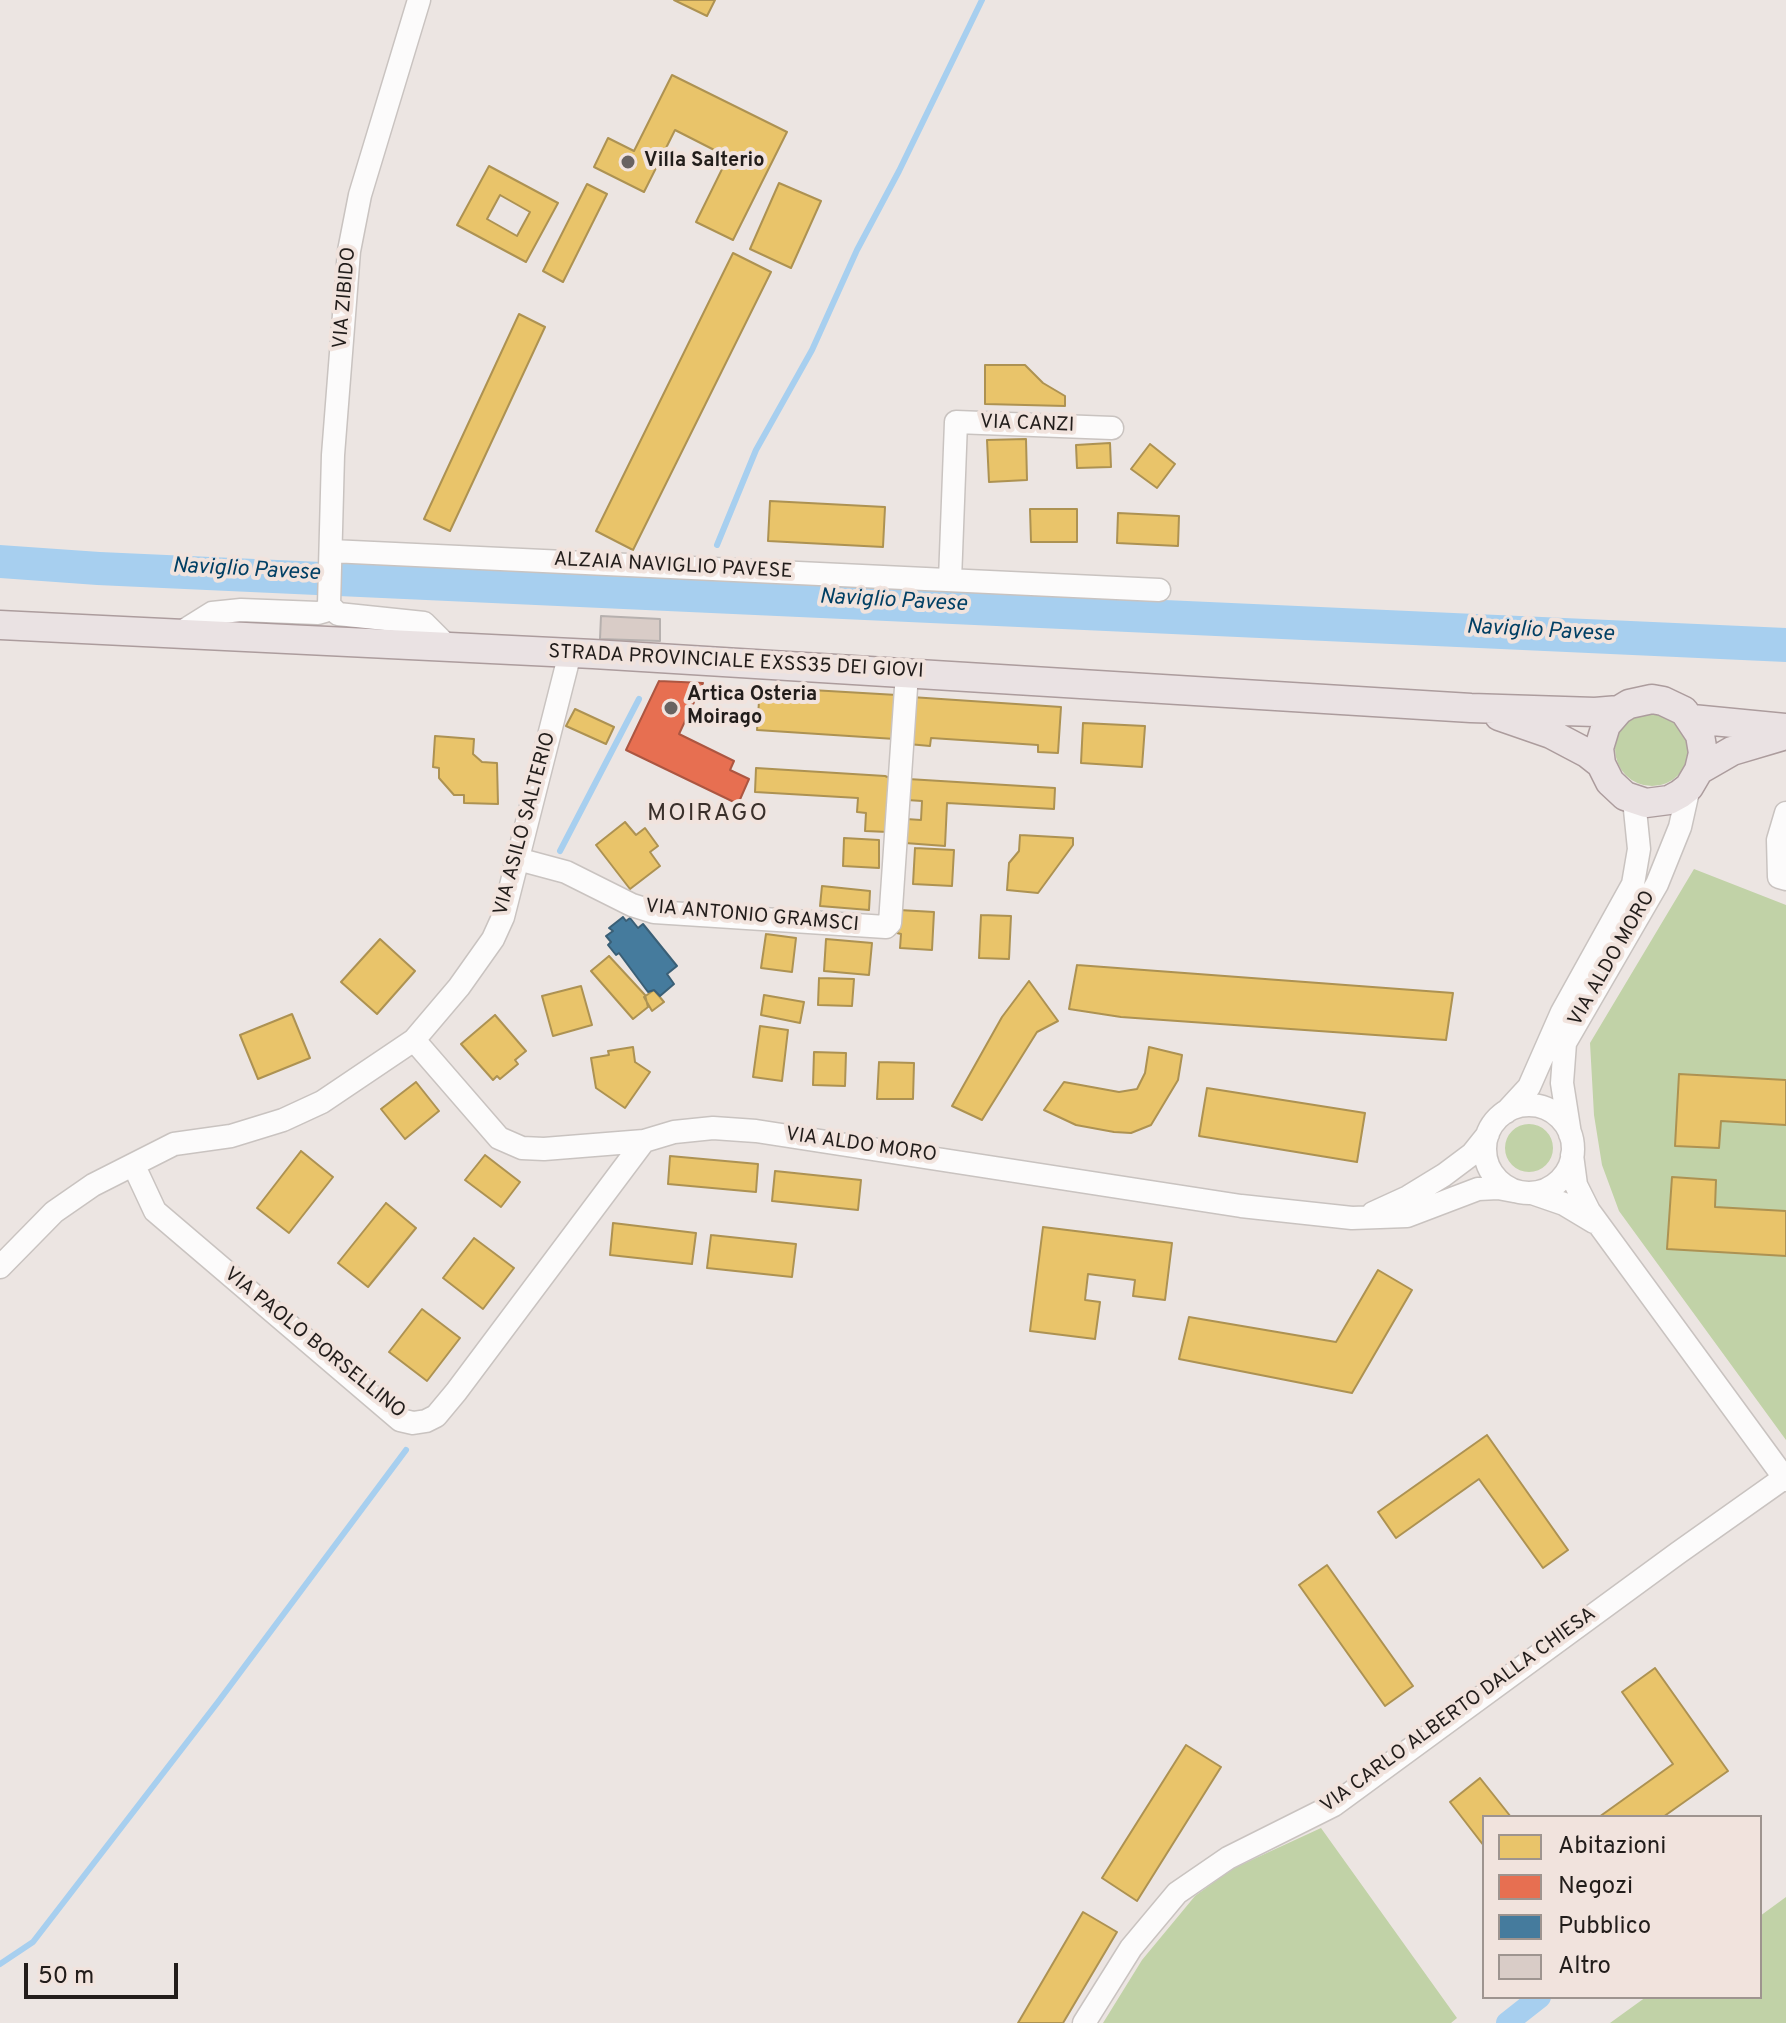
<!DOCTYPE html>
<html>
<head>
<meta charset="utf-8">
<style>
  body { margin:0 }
  #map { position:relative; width:1786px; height:2023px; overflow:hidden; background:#ece5e2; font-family:Overpass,sans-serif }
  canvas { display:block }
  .legend { position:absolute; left:1482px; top:1815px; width:280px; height:184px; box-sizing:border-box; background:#f1e3dd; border:2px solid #9e948f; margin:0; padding:10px 14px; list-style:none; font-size:24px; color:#221d1b }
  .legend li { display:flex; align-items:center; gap:16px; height:40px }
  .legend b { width:40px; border:2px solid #9e948f }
  .scale { position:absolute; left:24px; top:1963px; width:154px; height:36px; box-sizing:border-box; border:4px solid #221d1b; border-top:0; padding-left:10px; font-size:24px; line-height:28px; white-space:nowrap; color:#221d1b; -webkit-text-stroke:6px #f1e3dd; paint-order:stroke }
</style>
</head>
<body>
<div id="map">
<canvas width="1786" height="2023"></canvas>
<ul class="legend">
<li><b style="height:22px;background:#e9c46a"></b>Abitazioni</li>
<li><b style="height:22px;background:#e76f51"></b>Negozi</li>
<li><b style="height:22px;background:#457b9d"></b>Pubblico</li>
<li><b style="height:22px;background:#d9ccc7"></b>Altro</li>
</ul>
<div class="scale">50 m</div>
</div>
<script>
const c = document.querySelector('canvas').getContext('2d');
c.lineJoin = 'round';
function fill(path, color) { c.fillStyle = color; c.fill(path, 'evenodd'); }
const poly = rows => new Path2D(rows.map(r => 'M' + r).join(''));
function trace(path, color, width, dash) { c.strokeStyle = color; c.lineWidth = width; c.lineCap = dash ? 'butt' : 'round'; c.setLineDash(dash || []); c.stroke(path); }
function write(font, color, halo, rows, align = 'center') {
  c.font = font + ' Overpass,sans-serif'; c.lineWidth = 8; c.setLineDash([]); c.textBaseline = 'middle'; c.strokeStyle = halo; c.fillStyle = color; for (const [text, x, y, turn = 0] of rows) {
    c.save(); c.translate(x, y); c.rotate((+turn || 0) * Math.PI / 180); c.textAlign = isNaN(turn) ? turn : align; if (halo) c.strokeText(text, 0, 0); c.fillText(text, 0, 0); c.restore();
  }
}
fill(poly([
  '1615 749a37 37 0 1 1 74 0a37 37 0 1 1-74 0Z',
  [1694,869,1786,905,1786,1440,1619,1211,1602,1165,1594,1115,1590,1043],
  '1505 1148a24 24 0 1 1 48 0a24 24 0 1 1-48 0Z',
  [1321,1828,1457,2018,1451,2023,1103,2023,1142,1960,1195,1896,1232,1869],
  [1786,1897,1786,2023,1610,2023,1646,1997,1760,1997,1760,1916]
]), '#c1d2a7');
fill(poly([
  [0,545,100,552,1786,628,1786,662,97,585,0,578]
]), '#a7cfef');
const homes = poly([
  [674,0,715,0,707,16,674,0],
  [672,75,787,132,733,240,696,222,728,157,675,130,644,192,594,167,608,138,634,151,672,75],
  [489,166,558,203,526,262,457,225,489,166],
  [500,195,530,212,517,236,487,219,500,195],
  [779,183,821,201,791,268,750,249,779,183],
  [587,184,607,194,563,282,543,271,587,184],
  [733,253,771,272,633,550,596,531,733,253],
  [519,314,545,327,450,531,424,519,519,314],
  [985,365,1025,365,1043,383,1065,396,1065,406,985,404,985,365],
  [1026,439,1027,480,989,482,987,440,1026,439],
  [1110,443,1111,467,1077,468,1076,445,1110,443],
  [1150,444,1175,464,1157,488,1131,469,1150,444],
  [770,501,885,507,883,547,768,541,770,501],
  [1030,509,1077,509,1077,542,1031,542,1030,509],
  [1118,513,1179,516,1178,546,1117,543,1118,513],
  [760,687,897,695,895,739,757,730,760,687],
  [911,697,1061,707,1058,753,1038,752,1038,745,931,738,930,746,908,744,911,697],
  [575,709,614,727,606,744,566,726,575,709],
  [1083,723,1145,726,1142,767,1081,763,1083,723],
  [435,736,474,739,473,754,482,762,497,763,498,804,464,803,464,795,454,795,439,778,439,768,433,767,435,736],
  [756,768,885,776,892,779,888,832,865,831,866,813,857,812,858,798,755,792,756,768],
  [908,779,1055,788,1054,809,947,803,945,846,905,843,906,819,921,820,922,801,907,800,908,779],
  [625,822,636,835,645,828,658,846,650,852,660,866,630,889,596,845,625,822],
  [1020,835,1073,838,1073,845,1038,893,1007,890,1009,863,1019,851,1020,835],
  [844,838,879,840,879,868,843,866,844,838],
  [915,848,954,850,952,886,913,884,915,848],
  [822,886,870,891,869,910,820,906,822,886],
  [899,910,934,912,932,950,900,948,901,934,897,933,899,910],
  [981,915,1011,916,1009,959,979,958,981,915],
  [766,934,796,938,792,972,761,968,766,934],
  [380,939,415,971,377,1014,341,982,380,939],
  [826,939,872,943,869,975,824,971,826,939],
  [609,956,645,995,648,1007,633,1019,591,971,609,956],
  [1077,965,1453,993,1446,1040,1121,1017,1069,1009,1077,965],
  [819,978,854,979,852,1006,818,1005,819,978],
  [1029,981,1058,1021,1037,1032,982,1120,952,1106,1002,1017,1029,981],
  [581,986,592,1025,553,1036,542,996,581,986],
  [654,990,664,1002,652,1011,644,997,654,990],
  [764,995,804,1002,800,1023,761,1015,764,995],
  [292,1014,310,1058,258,1079,240,1035,292,1014],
  [495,1015,526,1051,515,1060,518,1064,500,1079,497,1076,493,1080,461,1044,495,1015],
  [760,1026,788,1030,782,1081,753,1077,760,1026],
  [633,1047,635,1062,650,1072,625,1108,596,1088,591,1058,609,1055,608,1051,633,1047],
  [1149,1047,1182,1055,1178,1080,1151,1125,1131,1133,1114,1132,1076,1125,1044,1110,1064,1082,1119,1092,1137,1089,1145,1073,1149,1047],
  [814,1052,846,1053,845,1086,813,1085,814,1052],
  [879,1062,914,1063,913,1099,877,1099,879,1062],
  [1679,1074,1786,1080,1786,1125,1721,1121,1719,1148,1675,1146,1679,1074],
  [416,1082,439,1111,405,1139,381,1109,416,1082],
  [1207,1088,1365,1113,1357,1162,1199,1136,1207,1088],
  [301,1151,333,1177,289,1233,257,1208,301,1151],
  [485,1155,520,1182,501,1207,465,1180,485,1155],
  [670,1156,758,1164,756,1192,668,1184,670,1156],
  [775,1171,861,1180,858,1210,772,1201,775,1171],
  [1672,1177,1716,1180,1715,1207,1786,1211,1786,1256,1667,1249,1672,1177],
  [386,1203,416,1228,368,1287,338,1263,386,1203],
  [613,1223,696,1233,692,1264,610,1255,613,1223],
  [1043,1227,1172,1243,1165,1300,1133,1296,1135,1280,1088,1274,1085,1300,1100,1302,1095,1339,1030,1331,1043,1227],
  [711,1235,796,1244,792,1277,707,1268,711,1235],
  [474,1238,514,1268,483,1309,443,1278,474,1238],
  [1378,1270,1412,1290,1352,1393,1179,1359,1189,1317,1336,1342,1378,1270],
  [422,1309,460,1338,427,1381,389,1352,422,1309],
  [1487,1435,1568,1550,1543,1568,1479,1479,1396,1538,1378,1512,1487,1435],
  [1327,1565,1413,1686,1385,1706,1299,1585,1327,1565],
  [1655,1668,1728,1771,1663,1817,1599,1817,1673,1764,1622,1692,1655,1668],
  [1186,1745,1221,1767,1137,1901,1102,1878,1186,1745],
  [1480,1778,1511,1817,1484,1817,1484,1846,1450,1802,1480,1778],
  [1083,1912,1117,1932,1063,2023,1018,2023,1083,1912]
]);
fill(homes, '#e9c46a');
trace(homes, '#ad9252', 2);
const shops = poly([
  [659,681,703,683,679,734,734,761,730,770,749,779,738,804,626,750,659,681]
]);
fill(shops, '#e76f51');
trace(shops, '#ac5641', 2);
const public = poly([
  [623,917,626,921,630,918,638,928,643,924,677,966,667,974,674,984,660,996,654,990,648,992,619,953,616,955,608,945,611,942,606,936,613,931,609,928,623,917]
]);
fill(public, '#457b9d');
trace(public, '#3a5f76', 2);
trace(poly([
  [717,545,756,450,812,350,857,250,899,171,982,0],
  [560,851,639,699],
  [0,1964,33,1942,218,1702,406,1450]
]), '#a7cfef', 6);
trace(poly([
  [1507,2023,1540,1997]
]), '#a7cfef', 22);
const building = poly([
  [601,616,660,619,660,641,600,639,601,616]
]);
fill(building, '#d9ccc7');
trace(building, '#b6b0ae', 2);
const minor = poly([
  [419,0,360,195,349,251,333,455,329,605,338,614,424,623,448,647],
  [331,551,1159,590],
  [950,580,956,422,1112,428],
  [180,633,212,613,241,610,318,613,325,611,329,605],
  [1786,813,1778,840,1779,877,1786,879],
  [515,863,525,861,566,872,632,905,654,912,886,927,890,923,907,673],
  [414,1040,499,1138,522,1148,544,1149,644,1141,674,1132,713,1128,756,1131,1241,1206,1352,1218,1407,1216,1478,1189,1498,1188,1514,1191],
  '1485 1149a44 44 0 1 1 88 0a44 44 0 1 1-88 0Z',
  [1506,1112,1529,1087,1562,1012,1633,884,1639,849,1634,800],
  [1570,1134,1562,1083,1565,1043,1657,884,1680,827,1689,787],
  [1572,1155,1576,1185,1589,1211,1786,1480],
  [134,1166,155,1211,400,1420,413,1423,426,1421,436,1416,456,1392,644,1141],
  [1532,1193,1564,1204,1594,1222],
  [1373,1213,1408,1197,1444,1175,1472,1154,1488,1134],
  [0,1267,54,1212,93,1185,174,1144,231,1136,283,1120,322,1102,414,1040,459,987,493,939,503,917,570,653],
  [1084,2023,1131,1948,1177,1893,1228,1858,1334,1805,1678,1553,1784,1478]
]);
const major = poly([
  [0,625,593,654,1471,708,1595,712,1619,710,1629,704,1652,699,1663,701,1684,711,1700,735,1703,753,1699,770,1689,787,1680,794,1669,800,1646,803,1625,796,1610,782,1601,764,1599,748,1606,725,1619,710],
  [1499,716,1551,734,1587,753,1601,764],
  [1692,719,1786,728],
  [1699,770,1732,751,1786,735]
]);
trace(minor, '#c9c3c0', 25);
trace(major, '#ac9c9d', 31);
trace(minor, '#fcfbfb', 22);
trace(major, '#eae2e3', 28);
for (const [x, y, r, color] of [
  [628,162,8,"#696361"],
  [671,708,8,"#696361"]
]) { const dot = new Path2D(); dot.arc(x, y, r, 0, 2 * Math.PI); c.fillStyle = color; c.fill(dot); trace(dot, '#f1e3dd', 3); }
write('bold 20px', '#221d1b', '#f1e3dd', [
  ["Villa Salterio",644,162],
  ["Artica Osteria",687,696],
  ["Moirago",687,719]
], 'left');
write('20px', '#221d1b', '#f1e3dd', [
  ["VIA ZIBIDO",346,298,-85],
  ["VIA CANZI",1027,425,2],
  ["ALZAIA NAVIGLIO PAVESE",673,567,3],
  ["STRADA PROVINCIALE EXSS35 DEI GIOVI",736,663,3],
  ["VIA ASILO SALTERIO",526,824,-75],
  ["VIA ANTONIO GRAMSCI",752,917,5],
  ["VIA ALDO MORO",1613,959,-60],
  ["VIA ALDO MORO",861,1146,8],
  ["VIA PAOLO BORSELLINO",314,1344,39],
  ["VIA CARLO ALBERTO DALLA CHIESA",1459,1711,-36]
]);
write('italic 22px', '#003f64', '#f1e3dd', [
  ["Naviglio Pavese",246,571,3],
  ["Naviglio Pavese",893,602,3],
  ["Naviglio Pavese",1540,632,3]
]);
c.letterSpacing = '2px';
write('24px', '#3a302b', '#f1e3dd', [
  ["MOIRAGO",708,815]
]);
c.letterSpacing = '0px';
</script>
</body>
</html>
